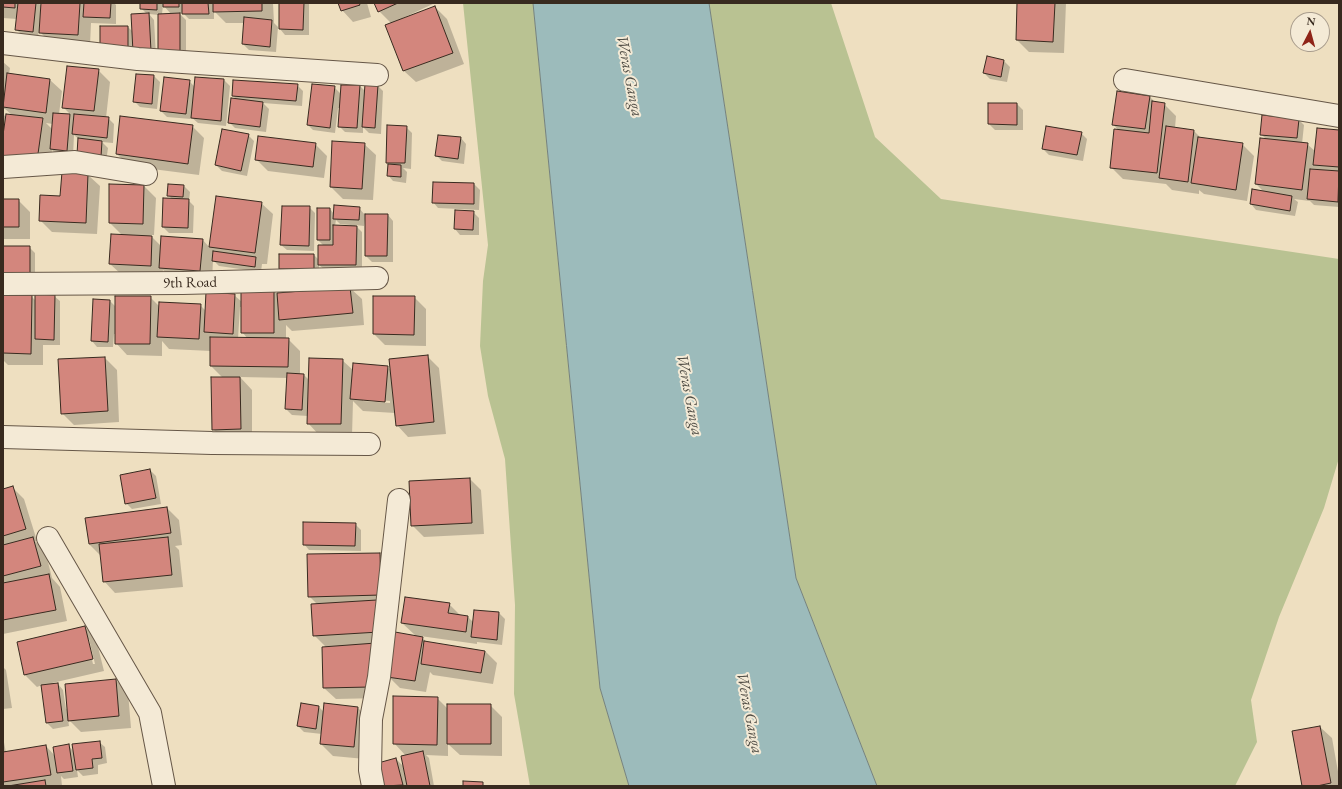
<!DOCTYPE html>
<html>
<head>
<meta charset="utf-8">
<style>
  body { margin:0 }
  #map { position:relative; width:1342px; height:789px; overflow:hidden; background:#eedfc0; font-family:"EB Garamond",serif }
  canvas { display:block }
  .frame { position:absolute; inset:0; border:4px solid #382a1f; pointer-events:none }
  .north { position:absolute; left:1290px; top:12px; width:40px; height:40px; box-sizing:border-box; background:#f4ead6; border:1px solid #a99d8d; border-radius:50%; rotate:6deg; font-size:11px; font-weight:700; line-height:16px; text-align:center; color:#382a1f }
  .north::after { content:''; display:block; margin:auto; width:14px; height:18px; background:#8f2418; clip-path:polygon(50% 0,100% 100%,50% 72%,0 100%) }
</style>
</head>
<body>
<div id="map">
<canvas width="1342" height="789"></canvas>
<div class="frame"></div>
<div class="north">N</div>
</div>
<script>
const c = document.querySelector('canvas').getContext('2d');
c.lineJoin = 'round';
function fill(path, color) { c.fillStyle = color; c.fill(path, 'evenodd'); }
const poly = rows => new Path2D(rows.map(r => 'M' + r).join(''));
function trace(path, color, width, dash) { c.strokeStyle = color; c.lineWidth = width; c.lineCap = dash ? 'butt' : 'round'; c.setLineDash(dash || []); c.stroke(path); }
function write(font, color, halo, rows, align = 'center') {
  c.font = font + ' "EB Garamond",serif'; c.lineWidth = 4; c.setLineDash([]); c.textBaseline = 'middle'; c.strokeStyle = halo; c.fillStyle = color; for (const [text, x, y, turn = 0] of rows) {
    c.save(); c.translate(x, y); c.rotate((+turn || 0) * Math.PI / 180); c.textAlign = isNaN(turn) ? turn : align; if (halo) c.strokeText(text, 0, 0); c.fillText(text, 0, 0); c.restore();
  }
}
fill(poly([
  [463,3,533,3,600,688,629,786,530,786,514,694,515,605,505,459,488,396,480,346,483,281,488,245],
  [709,3,831,3,875,137,941,199,1339,259,1339,458,1324,508,1279,617,1251,700,1257,742,1235,786,877,786,796,578]
]), '#b9c292');
const water = poly([
  [533,3,709,3,796,578,877,786,629,786,600,688,533,3]
]);
fill(water, '#9cbbbb');
trace(water, '#74817d', 1);
fill(poly([
  [3,3,38,3,42,6,42,3,114,3,116,5,116,24,91,23,90,46,52,44,39,31,38,37,22,35,16,29,17,19,3,18],
  [141,3,273,3,274,23,278,27,276,52,249,50,243,44,245,23,226,23,214,11,214,19,189,19,183,13,179,13,186,20,186,58,165,58,159,15,149,14,154,20,156,56,106,52,128,27,133,32,147,14,141,8],
  [163,5,171,14,162,14],
  [280,3,309,3,309,35,285,35,280,29],
  [339,3,367,3,371,17,353,22,342,10],
  [375,3,435,3,403,18,403,19,435,7,447,19,464,64,416,82,404,71,392,24,379,11],
  [1018,3,1066,3,1064,53,1029,52,1017,40],
  [987,57,1004,61,1010,67,1007,82,990,79,984,73],
  [3,62,10,68,9,74,50,80,62,91,59,114,71,115,63,107,98,70,110,82,106,118,108,118,114,124,113,143,102,142,108,148,106,162,74,135,73,156,57,155,52,150,49,172,3,168,3,114,6,117,12,115,5,109,3,109],
  [46,123,53,124,52,129],
  [154,76,160,82,157,109,140,107,134,101],
  [196,78,224,80,230,86,226,126,198,123,191,117,191,119,167,117,161,111,189,81,195,87],
  [297,85,303,91,302,106,263,103,269,109,266,132,235,128,229,122,237,100,233,96],
  [360,86,366,92,378,86,383,91,381,134,369,133,363,127,363,133,345,132,339,126,340,108,338,108,335,133,313,130,308,125,334,87,341,94],
  [1118,92,1150,97,1156,103,1164,104,1176,116,1175,128,1194,131,1201,138,1242,144,1254,156,1247,201,1204,194,1199,190,1199,194,1172,190,1166,184,1123,179,1111,167,1119,131,1113,124],
  [989,104,1017,104,1023,110,1023,130,995,130,989,124],
  [121,117,192,126,204,138,199,175,129,166,117,154],
  [1298,119,1304,125,1302,144,1307,144,1316,152,1339,131,1339,207,1314,205,1310,201,1294,199,1298,202,1295,216,1256,210,1251,204,1264,192,1256,184,1266,139,1261,134],
  [406,127,412,133,411,169,403,168,407,172,406,183,393,181,388,175,391,165,387,162],
  [1081,133,1087,139,1083,161,1049,155,1043,149],
  [248,135,254,141,247,176,222,171,216,165],
  [461,138,466,144,464,164,442,161,436,155],
  [315,144,327,156,324,178,268,171,256,159],
  [364,144,376,155,373,200,343,199,331,187],
  [88,175,100,186,97,234,52,232,40,220,61,197],
  [474,184,480,190,479,210,438,208,433,202],
  [110,185,144,186,156,198,154,235,150,235,161,246,202,239,210,248,217,198,261,203,273,214,267,264,262,264,261,272,219,266,213,260,212,282,172,279,163,270,162,277,122,275,110,264,122,235,110,223],
  [184,186,190,192,189,201,194,206,193,233,169,233,163,227,172,199,168,195],
  [3,200,18,200,30,212,30,239,3,239],
  [309,207,315,213,314,251,287,250,281,245],
  [359,208,365,215,388,215,393,221,393,262,372,262,366,256,366,219,365,219,364,226,355,225,362,232,362,271,325,270,319,265,319,274,286,274,280,268,314,255,319,260,324,246,318,240,330,209,334,214],
  [336,220,340,224,350,225,350,226,335,226],
  [473,212,479,218,479,235,460,235,455,229],
  [3,247,29,247,35,253,35,283],
  [350,288,362,299,364,325,292,331,286,325,286,339,288,339,300,351,300,375,304,375,309,380,342,360,354,371,387,367,392,371,427,356,439,368,446,434,408,437,397,425,395,413,363,411,353,401,352,436,319,435,308,423,308,416,292,415,286,409,288,378,240,377,252,390,252,441,225,441,213,429,223,378,211,366,211,351,169,349,162,341,162,356,127,355,116,343,116,334,114,334,113,347,97,347,92,341,110,301,116,307,150,297,159,306,200,305,206,311,234,295,242,302,274,291,277,294],
  [240,307,242,307,242,332,248,339,238,339],
  [363,399,390,401,390,403,363,401],
  [3,296,31,296,36,301,54,296,60,301,60,345,43,345,43,365,8,365,3,360],
  [414,297,426,309,426,346,385,345,374,334],
  [105,358,117,370,119,422,74,425,62,413],
  [150,470,156,476,161,504,132,509,126,503],
  [470,479,481,490,484,534,424,537,412,525],
  [12,487,24,499,37,541,35,541,45,550,52,578,60,587,67,621,3,634,3,490],
  [167,508,179,520,182,545,175,546,179,550,183,587,115,593,104,581,101,556,89,544],
  [355,524,361,530,361,551,309,550,304,544],
  [380,554,391,566,381,698,336,699,324,688,326,647,314,635,317,604,309,596],
  [449,604,461,616,468,617,473,622,499,613,505,619,502,645,477,642,477,644,420,636,427,642,485,651,497,663,493,684,433,675,430,672,426,692,400,688,388,676,416,636,402,623],
  [85,627,96,639,104,671,52,683,53,684,58,684,63,690,66,709,116,680,128,692,131,728,81,732,68,719,69,726,53,729,47,723,42,685,37,687,25,675,18,643],
  [87,639,89,639,95,664,93,664],
  [3,667,6,670,12,708,3,709],
  [437,698,448,709,490,705,502,717,502,756,460,755,448,744,448,756,426,755,429,758,434,786,385,786,379,763,396,759,404,767,406,756,394,743],
  [319,707,324,712,358,708,370,720,365,759,333,756,321,744,322,734,304,732,298,726],
  [1320,727,1332,738,1339,777,1339,786,1303,786],
  [3,737,6,753,46,746,55,756,68,745,74,752,99,742,105,747,107,763,98,765,98,774,83,776,77,770,78,777,64,779,61,776,62,786,3,786]
]), '#0003');
const building = poly([
  [3,3,15,3,15,8,3,7,3,3],
  [18,3,36,3,33,32,15,30,18,3],
  [41,3,80,3,78,35,39,33,41,3],
  [84,3,111,3,110,18,83,17,84,3],
  [140,3,157,3,157,10,140,9,140,3],
  [163,3,179,3,179,7,163,7,163,3],
  [182,3,208,3,209,14,182,14,182,3],
  [213,3,262,3,262,11,213,12,213,3],
  [279,3,304,3,303,30,279,29,279,3],
  [338,3,359,3,360,5,341,11,338,3],
  [374,3,398,3,378,12,374,3],
  [1017,3,1055,3,1053,42,1016,40,1017,3],
  [435,6,453,53,403,71,385,25,435,6],
  [149,13,151,51,133,52,131,14,149,13],
  [180,13,180,52,158,53,158,14,180,13],
  [244,17,272,20,270,47,242,44,244,17],
  [100,26,128,26,128,47,100,47,100,26],
  [987,56,1004,60,1001,77,983,73,987,56],
  [67,66,99,69,94,111,62,108,67,66],
  [7,73,50,79,46,113,3,107,7,73],
  [136,74,154,75,152,104,133,102,136,74],
  [164,77,190,80,186,114,160,111,164,77],
  [195,77,224,79,221,121,191,118,195,77],
  [233,80,298,84,296,101,232,96,233,80],
  [312,84,335,86,330,128,307,125,312,84],
  [365,84,378,85,375,128,362,127,365,84],
  [341,85,360,85,357,128,338,127,341,85],
  [1117,91,1150,96,1145,129,1112,125,1117,91],
  [231,98,263,102,260,127,228,123,231,98],
  [1152,101,1165,103,1157,173,1110,168,1114,129,1149,133,1152,101],
  [988,103,1017,103,1017,125,988,124,988,103],
  [53,113,70,114,67,151,50,149,53,113],
  [6,114,43,118,37,161,3,156,3,135,6,114],
  [74,114,109,117,107,138,72,134,74,114],
  [1262,115,1299,119,1297,138,1260,135,1262,115],
  [120,116,193,125,188,164,116,154,120,116],
  [387,125,407,126,405,163,386,163,387,125],
  [1046,126,1082,132,1077,155,1042,149,1046,126],
  [1166,126,1194,130,1188,182,1159,178,1166,126],
  [1317,128,1339,130,1339,167,1313,165,1317,128],
  [222,129,249,134,241,171,215,165,222,129],
  [438,135,461,137,458,159,435,156,438,135],
  [258,136,316,143,313,167,255,160,258,136],
  [1198,137,1243,143,1236,190,1191,183,1198,137],
  [78,138,102,141,101,157,77,154,78,138],
  [1260,138,1308,143,1302,190,1255,184,1260,138],
  [332,141,365,143,362,189,330,187,332,141],
  [388,164,401,165,401,177,387,176,388,164],
  [1310,169,1339,171,1338,202,1307,199,1310,169],
  [62,172,88,174,86,223,39,221,40,195,60,196,62,172],
  [433,182,474,183,474,204,432,203,433,182],
  [109,184,144,185,143,224,109,223,109,184],
  [168,184,184,185,183,197,167,196,168,184],
  [1252,189,1292,196,1290,211,1250,204,1252,189],
  [216,196,262,202,255,253,209,247,216,196],
  [163,198,189,199,188,228,162,227,163,198],
  [3,199,19,199,19,227,3,227,3,199],
  [334,205,360,207,359,220,333,219,334,205],
  [282,206,310,206,309,246,280,245,282,206],
  [317,208,330,208,330,240,317,240,317,208],
  [455,210,474,211,473,230,454,229,455,210],
  [365,214,388,214,387,256,365,256,365,214],
  [333,225,357,226,356,265,318,265,318,245,333,245,333,225],
  [111,234,152,236,151,266,109,264,111,234],
  [161,236,203,239,200,271,159,268,161,236],
  [3,246,30,246,30,278,3,278,3,246],
  [213,251,256,257,255,267,212,261,213,251],
  [279,254,314,254,314,269,279,269,279,254],
  [350,287,353,313,279,320,277,293,350,287],
  [241,290,274,290,274,333,241,333,241,290],
  [206,292,235,294,233,334,204,332,206,292],
  [35,294,55,295,54,340,35,339,35,294],
  [3,295,32,295,31,354,3,353,3,295],
  [115,296,151,296,150,344,115,344,115,296],
  [373,296,415,296,414,335,373,334,373,296],
  [93,299,110,300,108,342,91,341,93,299],
  [159,302,201,304,199,339,157,337,159,302],
  [210,337,289,338,288,367,210,366,210,337],
  [428,355,434,422,396,426,389,359,428,355],
  [105,357,108,411,61,414,58,359,105,357],
  [309,358,343,359,341,424,307,424,309,358],
  [353,363,388,366,385,402,350,399,353,363],
  [287,373,304,374,302,410,285,409,287,373],
  [211,377,240,377,241,429,212,430,211,377],
  [150,469,156,498,125,504,120,475,150,469],
  [470,478,472,523,411,526,409,481,470,478],
  [13,486,26,529,3,536,3,489,13,486],
  [167,507,171,533,89,544,85,518,167,507],
  [303,522,356,523,355,546,303,545,303,522],
  [33,537,41,566,3,576,3,545,33,537],
  [168,537,172,575,103,582,99,544,168,537],
  [380,553,381,595,308,597,307,554,380,553],
  [49,574,56,610,3,620,3,583,49,574],
  [405,597,450,603,448,613,468,616,466,632,401,623,405,597],
  [377,600,379,632,313,636,311,604,377,600],
  [474,610,499,612,497,640,471,637,474,610],
  [85,626,93,659,24,675,17,642,85,626],
  [395,632,423,637,415,681,387,677,395,632],
  [424,641,485,651,481,673,421,664,424,641],
  [376,643,370,687,323,688,322,647,376,643],
  [116,679,119,716,68,721,65,684,116,679],
  [58,683,63,721,46,723,41,685,58,683],
  [393,696,438,697,437,745,393,744,393,696],
  [301,703,319,706,316,729,297,726,301,703],
  [324,703,358,707,354,747,320,744,324,703],
  [447,704,491,704,491,744,447,744,447,704],
  [1320,726,1331,783,1317,786,1302,786,1292,731,1320,726],
  [100,741,102,758,92,759,93,768,76,770,72,744,100,741],
  [69,744,73,771,57,773,53,747,69,744],
  [46,745,51,775,3,782,3,752,46,745],
  [423,751,430,786,407,786,401,756,423,751],
  [396,758,403,785,384,786,378,763,396,758],
  [45,780,46,786,8,786,45,780],
  [463,781,483,782,483,786,463,786,463,781]
]);
fill(building, '#d3867d');
trace(building, '#382a1f', 1);
const minor = poly([
  [3,43,138,59,377,75],
  [1125,80,1339,116],
  [3,167,75,162,146,174],
  [3,284,183,283,377,278],
  [3,437,212,443,369,444],
  [48,538,150,713,164,786],
  [373,786,370,770,371,719,379,677,399,500]
]);
trace(minor, '#665747', 24);
trace(minor, '#f4ead6', 22);
write('15px', '#382a1f', '#f4ead6', [
  ["9th Road",190,283,-1]
]);
write('italic 16px', '#514e46', '#f4ead6', [
  ["Weras Ganga",629,76,79],
  ["Weras Ganga",689,395,79],
  ["Weras Ganga",749,713,79]
]);
</script>
</body>
</html>
